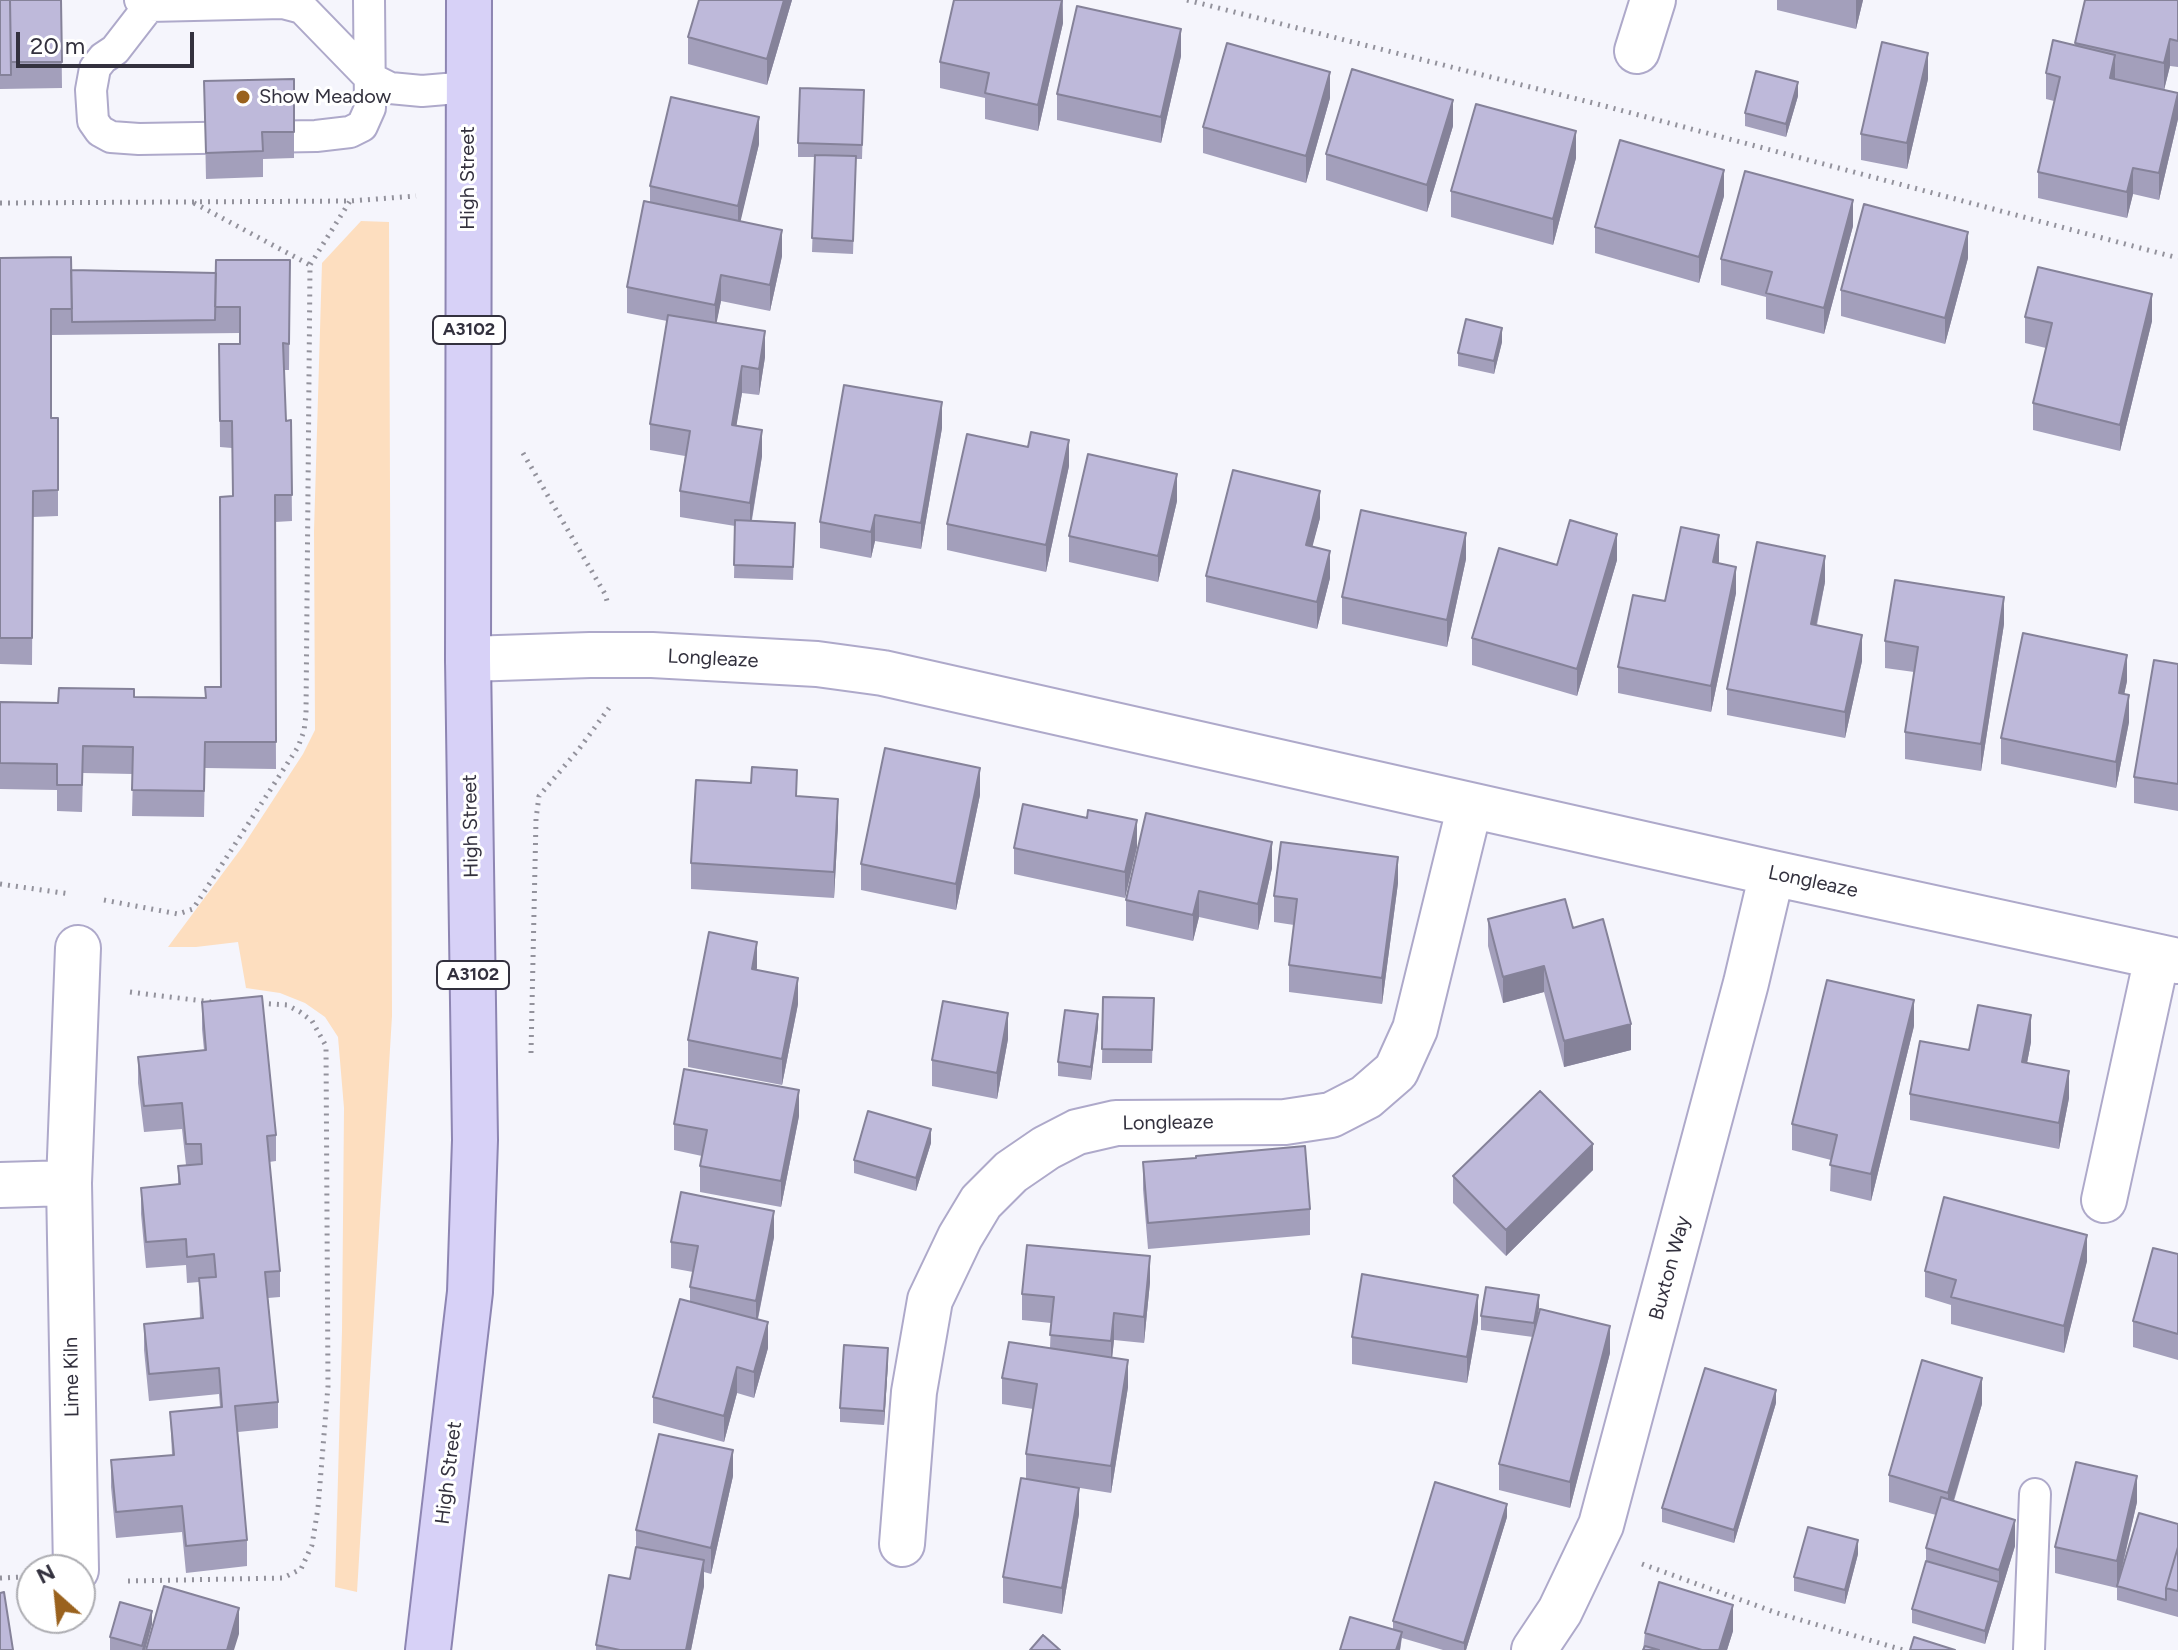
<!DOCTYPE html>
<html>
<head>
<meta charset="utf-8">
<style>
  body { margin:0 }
  #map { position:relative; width:2178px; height:1650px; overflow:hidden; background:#f5f5fc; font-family:Figtree,sans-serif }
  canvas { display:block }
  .north { position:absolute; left:16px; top:1554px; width:80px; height:80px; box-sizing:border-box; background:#fff; border:2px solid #adadb2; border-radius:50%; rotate:333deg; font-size:22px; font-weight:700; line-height:32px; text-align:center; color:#33313e }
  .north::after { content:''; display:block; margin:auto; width:28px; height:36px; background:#9a621e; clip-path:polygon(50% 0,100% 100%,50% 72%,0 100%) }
  .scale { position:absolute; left:16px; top:32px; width:178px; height:36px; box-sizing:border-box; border:4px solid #33313e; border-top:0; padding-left:10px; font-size:24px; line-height:28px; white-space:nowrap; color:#33313e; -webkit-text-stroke:6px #fff; paint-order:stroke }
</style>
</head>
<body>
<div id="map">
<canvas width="2178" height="1650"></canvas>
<div class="north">N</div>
<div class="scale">20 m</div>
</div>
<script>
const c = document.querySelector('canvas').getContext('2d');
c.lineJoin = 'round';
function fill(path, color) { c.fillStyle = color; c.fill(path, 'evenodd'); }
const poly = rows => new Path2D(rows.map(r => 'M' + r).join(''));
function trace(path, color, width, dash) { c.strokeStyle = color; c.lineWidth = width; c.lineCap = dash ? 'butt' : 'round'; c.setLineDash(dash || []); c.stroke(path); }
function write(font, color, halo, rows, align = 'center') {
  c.font = font + ' Figtree,sans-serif'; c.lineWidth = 6; c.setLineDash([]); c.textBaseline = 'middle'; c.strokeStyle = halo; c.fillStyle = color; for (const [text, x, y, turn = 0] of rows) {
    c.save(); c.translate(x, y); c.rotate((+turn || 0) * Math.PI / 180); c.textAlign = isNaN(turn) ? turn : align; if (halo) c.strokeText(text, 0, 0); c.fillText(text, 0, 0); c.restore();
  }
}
fill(poly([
  [361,221,389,222,392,1016,357,1592,335,1587,342,1331,344,1108,338,1037,325,1017,305,1003,280,993,246,988,238,942,196,947,168,947,243,846,303,754,315,730,314,531,322,263]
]), '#fddebf');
const service = poly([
  [140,0,149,6,283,3,302,8,370,78,390,88,422,91,469,87],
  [149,6,115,50,103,58,95,68,91,90,93,121,100,131,111,137,139,139,316,136,350,132,362,126,370,108,369,0],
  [2029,1650,2035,1494]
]);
const minor = poly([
  [1637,51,1653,0],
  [468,659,590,655,652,655,817,664,883,673,1772,873,2178,961],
  [0,1185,69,1183],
  [2104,1200,2157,957],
  [902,1544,914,1392,930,1300,960,1237,981,1202,1011,1172,1046,1148,1077,1132,1116,1123,1285,1122,1331,1115,1366,1097,1396,1071,1415,1029,1470,805],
  [76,1570,69,1183,78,948],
  [1534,1650,1560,1611,1601,1525,1746,983,1772,873]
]);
const primary = poly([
  [428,1650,470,1292,475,1140,468,659,469,0]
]);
trace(service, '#aea9ca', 34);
trace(minor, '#aea9ca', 48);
trace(primary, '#8d85b2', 48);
trace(poly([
  [1187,0,1601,105,2178,258],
  [0,203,350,201,416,196],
  [194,203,310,265],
  [523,453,605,594,607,601],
  [0,884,70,894],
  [104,900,178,914,193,909,298,747,304,731,306,714,310,265,350,201],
  [130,992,211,1002],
  [531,1053,536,819,539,796,579,749,609,708],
  [1642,1564,1777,1613,1903,1650],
  [0,1578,23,1577],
  [128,1581,283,1578,301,1569,312,1545,318,1508,328,1386,326,1046,312,1021,300,1012,287,1005,257,1003]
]), '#93929c', 5, [2, 6]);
trace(service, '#fff', 30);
trace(minor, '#fff', 44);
trace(primary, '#d7d1f7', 44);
fill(poly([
  [0,0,61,0,62,88,0,89],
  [699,0,792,0,767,85,688,64,688,37],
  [1063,0,1063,23,1038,131,985,119,985,98,940,88,940,62],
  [1777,0,1863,0,1856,29,1777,10],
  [2178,0,2178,67,2170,66,2164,90,2178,119,2159,200,2133,194,2127,218,2038,198,2038,172,2054,101,2046,99,2046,73,2075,46,2075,43],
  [1181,56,1161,143,1057,120,1057,94],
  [294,79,294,158,263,159,263,177,206,179,204,81],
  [1928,79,1907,169,1861,160,1861,134],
  [864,90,862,159,856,159,853,254,812,252,815,157,798,157,798,143],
  [1798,96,1786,137,1745,126,1745,113],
  [1330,98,1306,183,1203,153,1203,127],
  [1453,126,1427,212,1326,180,1326,154],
  [759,144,740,221,782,256,770,311,721,301,716,323,765,357,759,395,742,393,736,426,762,456,752,520,795,523,793,580,734,578,735,526,680,517,680,491,685,456,650,450,650,424,667,321,627,313,627,287,650,202,650,186],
  [1576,158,1553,245,1451,217,1451,191],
  [1724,196,1699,283,1595,253,1595,227],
  [1853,226,1824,334,1766,319,1766,297,1721,285,1721,259],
  [0,258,71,270,216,273,290,260,289,370,284,370,286,421,291,420,292,521,275,522,276,769,205,768,204,817,132,816,133,774,83,773,82,812,57,811,57,790,0,789,0,702,58,703,134,697,206,698,221,687,233,496,232,448,220,447,219,344,240,344,240,333,51,335,51,418,58,418,58,516,33,517,32,665,0,664],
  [1968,258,1945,344,1841,316,1841,290],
  [2025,317,2152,321,2120,451,2033,430,2033,403,2046,348,2025,343],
  [1502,342,1494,374,1458,366,1458,353],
  [942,428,921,549,875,541,871,558,820,548,820,522],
  [1069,466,1046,572,947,550,947,524],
  [1177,501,1158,582,1069,562,1069,536],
  [1320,518,1312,546,1330,578,1317,629,1206,602,1206,576],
  [1466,559,1447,647,1342,624,1342,597],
  [1617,560,1577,696,1472,665,1472,638,1557,565],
  [1719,561,1719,563,1736,593,1711,712,1618,693,1618,667,1665,601],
  [1825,582,1817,625,1862,661,1845,738,1727,715,1727,689],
  [2004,624,1981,771,1905,759,1905,732,1914,672,1885,668,1885,641],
  [2178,664,2178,811,2134,803,2134,777],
  [2127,681,2124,694,2129,722,2116,788,2001,764,2001,738],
  [980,795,956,910,861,890,861,864],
  [797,796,838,825,834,898,691,889,691,863],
  [1137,847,1125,898,1014,874,1014,848],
  [1272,868,1258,930,1199,917,1193,941,1126,926,1126,900],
  [1398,883,1382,1004,1289,992,1289,965,1294,925,1274,922,1274,896],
  [1488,919,1573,928,1631,1050,1564,1067,1544,992,1503,1003,1488,946],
  [1103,997,1154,998,1152,1063,1102,1063],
  [202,1002,276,1135,276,1161,269,1162,280,1271,280,1297,268,1298,278,1402,278,1428,238,1432,247,1540,247,1566,186,1573,182,1532,116,1538,111,1487,111,1460,172,1455,170,1412,220,1407,219,1394,149,1401,144,1350,144,1324,200,1319,199,1282,187,1283,186,1265,146,1268,141,1214,141,1188,178,1184,178,1166,186,1165,182,1129,144,1132,138,1083,138,1057,204,1050,202,1029],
  [798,1004,782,1085,688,1067,688,1040],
  [1914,1026,1871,1201,1830,1191,1831,1160,1792,1150,1792,1124],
  [1098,1028,1091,1080,1058,1076,1058,1062],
  [1008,1039,997,1099,932,1086,932,1060],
  [2031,1042,2027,1063,2069,1098,2059,1149,1910,1120,1910,1094,1969,1050],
  [799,1116,781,1207,700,1192,700,1166,702,1156,674,1150,674,1124],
  [931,1143,916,1191,854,1173,854,1160],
  [1143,1162,1310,1209,1310,1235,1148,1249,1143,1189],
  [1593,1170,1506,1256,1453,1203,1453,1176],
  [774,1237,758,1319,768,1348,754,1398,737,1393,724,1442,653,1423,653,1397,690,1301,690,1287,693,1272,671,1268,671,1242],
  [2178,1254,2178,1360,2133,1347,2133,1321],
  [2087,1261,2064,1353,1951,1324,1951,1305,1925,1297,1925,1271],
  [1150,1282,1144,1343,1114,1340,1112,1358,1128,1387,1111,1493,1068,1486,1079,1514,1062,1614,1003,1603,1003,1577,1026,1479,1026,1454,1033,1409,1002,1404,1002,1378,1050,1348,1051,1323,1022,1320,1022,1294],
  [1539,1308,1536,1322,1610,1353,1570,1508,1499,1490,1499,1464,1533,1337,1481,1330,1481,1316],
  [1478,1321,1467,1383,1352,1364,1352,1337],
  [888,1362,884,1425,840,1422,840,1408],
  [1776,1403,1734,1543,1662,1522,1662,1508],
  [1982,1404,1954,1501,2015,1546,1985,1644,1912,1623,1912,1609,1926,1561,1926,1548,1936,1515,1889,1502,1889,1475],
  [733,1476,711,1574,704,1572,704,1586,691,1650,596,1650,596,1645,630,1579,636,1547,636,1530],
  [2137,1502,2119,1582,2178,1524,2178,1617,2117,1600,2117,1588,2055,1573,2055,1547],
  [1507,1517,1466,1650,1443,1650,1402,1638,1400,1650,1340,1650,1393,1630,1393,1621],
  [1858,1554,1845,1604,1794,1591,1794,1577],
  [152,1624,145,1650,110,1650,110,1637],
  [1733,1631,1727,1650,1643,1650,1645,1633]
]), '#a39fbb');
fill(poly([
  [784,0,792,0,767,85,767,59],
  [1062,0,1063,23,1038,131,1038,105],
  [1856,0,1863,0,1856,29],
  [1181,29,1181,56,1161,143,1161,117],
  [2170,39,2170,66,2164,90,2164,63],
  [1928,53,1928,79,1907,169,1907,143],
  [2115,55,2115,81,2110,78],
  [1330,72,1330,98,1306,183,1306,156],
  [1798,82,1798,96,1786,137,1786,124],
  [2178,93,2178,119,2159,200,2159,173],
  [1453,100,1453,126,1427,212,1427,185],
  [759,117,759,144,738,232,738,206],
  [1576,131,1576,158,1553,245,1553,219],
  [2133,168,2133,194,2127,218,2127,192],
  [1724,170,1724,196,1699,283,1699,257],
  [1853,200,1853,226,1824,334,1824,308],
  [782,230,782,256,770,311,770,285],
  [1968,232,1968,258,1945,344,1945,318],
  [721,275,721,301,715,331,715,305],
  [2152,294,2152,321,2120,451,2120,425],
  [1502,328,1502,342,1494,374,1494,361],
  [765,331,765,357,759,395,759,369],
  [742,366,742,393,732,452,732,425],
  [942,402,942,428,921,549,921,523],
  [762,430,762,456,750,529,750,503],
  [1069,440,1069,466,1046,572,1046,545],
  [1177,474,1177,501,1158,582,1158,556],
  [1320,491,1320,518,1306,571,1306,545],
  [875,515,875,541,871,558,871,532],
  [1466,533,1466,559,1447,647,1447,620],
  [1617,534,1617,560,1577,696,1577,669],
  [1719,535,1719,561,1713,588,1713,562],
  [1330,551,1330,578,1317,629,1317,602],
  [1825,556,1825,582,1811,650,1811,624],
  [1736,567,1736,593,1711,712,1711,686],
  [2004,597,2004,624,1981,771,1981,744],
  [1862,635,1862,661,1845,738,1845,712],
  [2127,655,2127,681,2119,719,2119,693],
  [2129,695,2129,722,2116,788,2116,762],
  [980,768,980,795,956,910,956,884],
  [838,799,838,825,834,898,834,872],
  [1137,820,1137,847,1125,898,1125,872],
  [1272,842,1272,868,1258,930,1258,904],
  [1398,857,1398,883,1382,1004,1382,978],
  [1199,891,1199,917,1193,941,1193,915],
  [757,942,757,968,752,995,752,969],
  [1544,966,1544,992,1503,1003,1503,977],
  [798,978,798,1004,782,1085,782,1059],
  [1914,1000,1914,1026,1871,1201,1871,1174],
  [1008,1013,1008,1039,997,1099,997,1073],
  [1098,1014,1098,1028,1091,1080,1091,1067],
  [2031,1015,2031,1042,2022,1089,2022,1062],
  [1631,1024,1631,1050,1564,1067,1564,1041],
  [2069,1071,2069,1098,2059,1149,2059,1123],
  [799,1090,799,1116,781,1207,781,1181],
  [931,1129,931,1143,916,1191,916,1178],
  [1593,1144,1593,1170,1506,1256,1506,1230],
  [774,1211,774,1237,756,1327,756,1301],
  [2087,1235,2087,1261,2064,1353,2064,1326],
  [1150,1256,1150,1282,1144,1343,1144,1317],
  [1478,1295,1478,1321,1467,1383,1467,1357],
  [1539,1295,1539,1308,1534,1337,1534,1323],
  [1114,1313,1114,1340,1111,1368,1111,1341],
  [768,1322,768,1348,754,1398,754,1372],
  [1610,1326,1610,1353,1570,1508,1570,1482],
  [888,1348,888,1362,884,1425,884,1411],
  [1128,1360,1128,1387,1111,1493,1111,1466],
  [737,1367,737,1393,724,1442,724,1416],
  [1982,1378,1982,1404,1948,1519,1948,1493],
  [1776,1390,1776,1403,1734,1543,1734,1530],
  [733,1450,733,1476,711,1574,711,1548],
  [2137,1476,2137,1502,2117,1588,2117,1561],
  [1079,1488,1079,1514,1062,1614,1062,1588],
  [1507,1504,1507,1517,1466,1650,1464,1650,1464,1643],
  [2015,1520,2015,1546,1985,1644,1985,1631,1999,1582,1999,1570],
  [1858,1540,1858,1554,1845,1604,1845,1590],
  [704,1560,704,1586,691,1650,686,1650],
  [1733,1605,1733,1631,1727,1650,1719,1650],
  [239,1608,239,1634,234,1650,227,1650],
  [152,1611,152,1624,145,1650,142,1650],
  [1402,1632,1400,1650,1396,1650]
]), '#858299');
const building = poly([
  [0,0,10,0,11,75,0,75,0,0],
  [10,0,61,0,62,62,11,62,10,0],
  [699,0,784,0,767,59,688,37,699,0],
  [954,0,1062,0,1038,105,985,93,989,73,940,62,954,0],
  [2085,0,2178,0,2178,41,2170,39,2164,63,2075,43,2085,0],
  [1077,6,1181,29,1161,117,1057,94,1077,6],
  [2053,40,2115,55,2110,78,2178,93,2159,173,2133,168,2127,192,2038,172,2060,77,2046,73,2053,40],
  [1882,42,1928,53,1907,143,1861,134,1882,42],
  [1227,43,1330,72,1306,156,1203,127,1227,43],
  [1352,69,1453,100,1427,185,1326,154,1352,69],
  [1756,71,1798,82,1786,124,1745,113,1756,71],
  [294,79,294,132,262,132,263,151,206,153,204,81,294,79],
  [800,88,864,90,862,145,798,143,800,88],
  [671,97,759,117,738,206,650,186,671,97],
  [1476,104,1576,131,1553,219,1451,191,1476,104],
  [1620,140,1724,170,1699,257,1595,227,1620,140],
  [815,155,856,156,853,241,812,238,815,155],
  [1745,171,1853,200,1824,308,1766,293,1772,272,1721,259,1745,171],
  [644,201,782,230,770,285,721,275,715,305,627,287,644,201],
  [1864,204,1968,232,1945,318,1841,290,1864,204],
  [71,257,72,309,51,309,51,418,58,418,58,490,33,491,32,638,0,638,0,258,71,257],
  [216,260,290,260,289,344,283,343,286,421,291,420,292,495,275,495,276,742,205,742,204,791,132,790,133,747,83,746,82,785,57,785,57,764,0,763,0,702,58,703,59,688,134,689,134,697,206,698,205,687,221,687,220,497,233,496,232,421,220,421,219,344,240,344,240,307,215,307,216,260],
  [2038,267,2152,294,2120,425,2033,403,2052,323,2025,317,2038,267],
  [71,270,216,273,215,320,72,322,71,270],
  [668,315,765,331,759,369,742,366,732,425,762,430,750,503,680,491,690,431,650,424,668,315],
  [1466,319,1502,328,1494,361,1458,353,1466,319],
  [844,385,942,402,921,523,875,515,871,532,820,522,844,385],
  [1031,432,1069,440,1046,545,947,524,967,434,1028,447,1031,432],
  [1088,454,1177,474,1158,556,1069,536,1088,454],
  [1233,470,1320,491,1306,545,1330,551,1317,602,1206,576,1233,470],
  [1361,510,1466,533,1447,620,1342,597,1361,510],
  [735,520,795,523,793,567,734,565,735,520],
  [1570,520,1617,534,1577,669,1472,638,1499,548,1557,565,1570,520],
  [1681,527,1719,535,1713,562,1736,567,1711,686,1618,667,1633,595,1665,601,1681,527],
  [1757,542,1825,556,1811,624,1862,635,1845,712,1727,689,1757,542],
  [1895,580,2004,597,1981,744,1905,732,1918,647,1885,641,1895,580],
  [2023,633,2127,655,2119,693,2129,695,2116,762,2001,738,2023,633],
  [2154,660,2178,664,2178,784,2134,777,2154,660],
  [885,748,980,768,956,884,861,864,885,748],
  [752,767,797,770,796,796,838,799,834,872,691,863,696,780,751,783,752,767],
  [1023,804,1087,818,1088,810,1137,820,1125,872,1014,848,1023,804],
  [1146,813,1272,842,1258,904,1199,891,1193,915,1126,900,1146,813],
  [1281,842,1398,857,1382,978,1289,965,1297,899,1274,896,1281,842],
  [1565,899,1573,928,1603,919,1631,1024,1564,1041,1544,966,1503,977,1488,919,1565,899],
  [709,932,757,942,752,969,798,978,782,1059,688,1040,709,932],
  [1827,980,1914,1000,1871,1174,1830,1165,1837,1135,1792,1124,1827,980],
  [262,996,276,1135,267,1136,280,1271,265,1272,278,1402,235,1406,247,1540,186,1546,182,1506,116,1512,111,1460,174,1455,170,1412,222,1407,219,1368,149,1374,144,1324,203,1318,199,1278,216,1277,214,1254,187,1257,186,1239,146,1242,141,1188,180,1184,178,1166,202,1164,201,1144,186,1144,182,1103,144,1106,138,1057,206,1050,202,1002,262,996],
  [1103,997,1154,998,1152,1050,1102,1049,1103,997],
  [943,1001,1008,1013,997,1073,932,1060,943,1001],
  [1978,1005,2031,1015,2022,1062,2069,1071,2059,1123,1910,1094,1920,1041,1969,1050,1978,1005],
  [1065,1010,1098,1014,1091,1067,1058,1062,1065,1010],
  [684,1069,799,1090,781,1181,700,1166,707,1130,674,1124,684,1069],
  [1540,1091,1593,1144,1506,1230,1453,1176,1540,1091],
  [868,1111,931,1129,916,1178,854,1160,868,1111],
  [1305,1146,1310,1209,1148,1223,1143,1162,1196,1158,1196,1156,1305,1146],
  [681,1192,774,1211,756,1301,690,1287,698,1246,671,1242,681,1192],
  [1944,1197,2087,1235,2064,1326,1951,1297,1956,1280,1925,1271,1944,1197],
  [1027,1245,1150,1256,1144,1317,1114,1313,1111,1341,1050,1335,1054,1297,1022,1294,1027,1245],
  [2153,1248,2178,1254,2178,1334,2133,1321,2153,1248],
  [1362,1274,1478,1295,1467,1357,1352,1337,1362,1274],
  [1486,1287,1539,1295,1534,1323,1481,1316,1486,1287],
  [680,1299,768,1322,754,1372,737,1367,724,1416,653,1397,680,1299],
  [1540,1309,1610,1326,1570,1482,1499,1464,1540,1309],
  [1009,1342,1128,1360,1111,1466,1026,1454,1037,1384,1002,1378,1009,1342],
  [844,1345,888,1348,884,1411,840,1408,844,1345],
  [1922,1360,1982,1378,1948,1493,1889,1475,1922,1360],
  [1705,1368,1776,1390,1734,1530,1662,1508,1705,1368],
  [659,1434,733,1450,711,1548,636,1530,659,1434],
  [2076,1462,2137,1476,2117,1561,2055,1547,2076,1462],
  [1021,1478,1079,1488,1062,1588,1003,1577,1021,1478],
  [1435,1482,1507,1504,1464,1643,1393,1621,1435,1482],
  [1941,1497,2015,1520,1999,1570,1926,1548,1941,1497],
  [2139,1513,2178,1524,2178,1547,2166,1588,2166,1600,2117,1586,2139,1513],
  [1808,1527,1858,1540,1845,1590,1794,1577,1808,1527],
  [636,1547,704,1560,686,1650,620,1650,596,1645,609,1575,630,1579,636,1547],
  [2178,1547,2178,1591,2166,1588,2178,1547],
  [1926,1561,1999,1582,1985,1631,1912,1609,1926,1561],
  [1659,1582,1733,1605,1719,1650,1702,1650,1645,1633,1659,1582],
  [164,1586,239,1608,227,1650,146,1650,164,1586],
  [4,1592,13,1650,0,1650,0,1593,4,1592],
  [120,1602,152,1611,142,1646,110,1637,120,1602],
  [1350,1617,1402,1632,1396,1650,1340,1650,1350,1617],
  [1043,1635,1060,1650,1030,1650,1043,1635],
  [1914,1637,1955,1650,1910,1650,1914,1637],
  [1645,1646,1659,1650,1643,1650,1645,1646]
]);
fill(building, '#beb9da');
trace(building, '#858299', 2);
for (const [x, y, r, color] of [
  [243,97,8,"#9a621e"]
]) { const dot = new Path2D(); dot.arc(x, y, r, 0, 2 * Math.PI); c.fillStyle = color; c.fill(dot); trace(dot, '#fff', 3); }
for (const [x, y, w] of [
  [469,330,72],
  [473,975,72]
]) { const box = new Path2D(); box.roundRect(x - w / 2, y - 14, w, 28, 6); c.fillStyle = '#fff'; c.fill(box); trace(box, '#33313e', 2); }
write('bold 18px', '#33313e', null, [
  ["A3102",469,330],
  ["A3102",473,975]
]);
write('20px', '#33313e', '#fff', [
  ["Show Meadow",259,97]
], 'left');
write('20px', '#33313e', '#fff', [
  ["High Street",468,178,-90],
  ["Longleaze",713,659,3],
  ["High Street",471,826,-91],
  ["Longleaze",1813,882,12],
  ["Longleaze",1168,1123,-1],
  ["Buxton Way",1670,1268,-75],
  ["Lime Kiln",72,1377,-91],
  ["High Street",449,1473,-83]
]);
</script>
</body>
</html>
